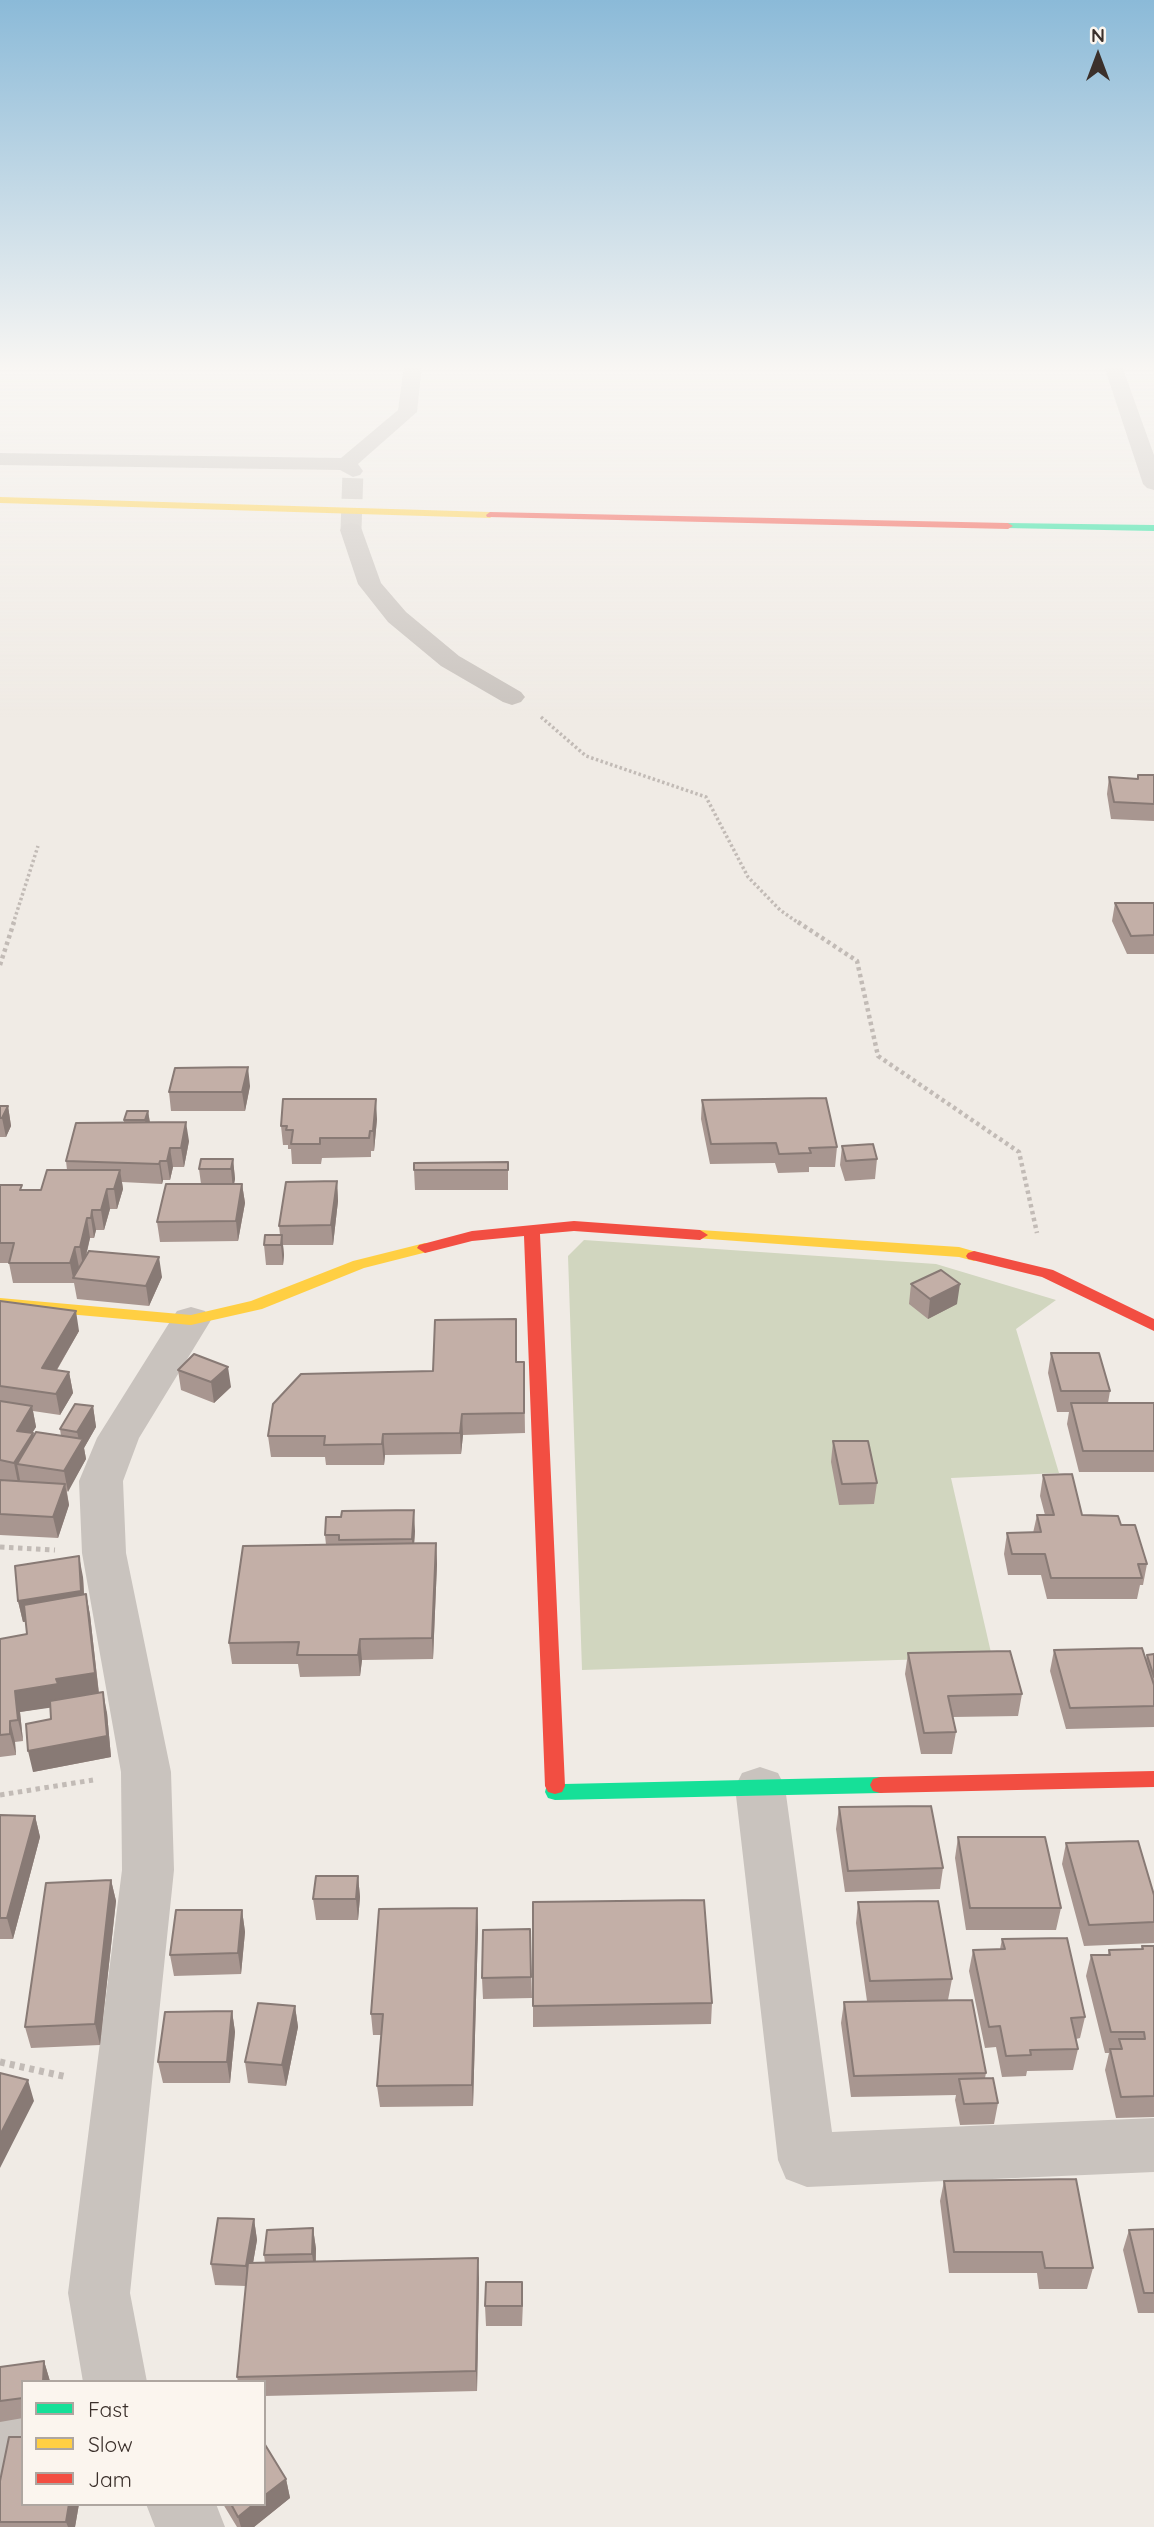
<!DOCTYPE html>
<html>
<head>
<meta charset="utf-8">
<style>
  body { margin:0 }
  #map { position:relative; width:1154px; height:2527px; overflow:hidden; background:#f0ebe5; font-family:Quicksand,sans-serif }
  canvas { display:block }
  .legend { position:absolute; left:21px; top:2380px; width:245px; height:126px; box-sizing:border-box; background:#fbf5ee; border:2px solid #aea6a0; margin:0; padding:9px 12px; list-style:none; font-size:21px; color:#3b302b }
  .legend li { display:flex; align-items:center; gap:14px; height:35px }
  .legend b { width:35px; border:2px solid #aea6a0 }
  .north { position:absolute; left:1063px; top:21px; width:70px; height:70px; -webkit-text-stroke:5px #fbf5ee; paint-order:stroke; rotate:0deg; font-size:19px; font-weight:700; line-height:28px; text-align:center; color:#3b302b }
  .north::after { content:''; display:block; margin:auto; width:24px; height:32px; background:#3b302b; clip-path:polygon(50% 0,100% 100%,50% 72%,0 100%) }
</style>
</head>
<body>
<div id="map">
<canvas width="1154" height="2527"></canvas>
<ul class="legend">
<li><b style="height:9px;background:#16e098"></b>Fast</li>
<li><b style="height:9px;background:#ffcf43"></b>Slow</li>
<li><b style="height:9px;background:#f24e42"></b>Jam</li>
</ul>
<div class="north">N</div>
</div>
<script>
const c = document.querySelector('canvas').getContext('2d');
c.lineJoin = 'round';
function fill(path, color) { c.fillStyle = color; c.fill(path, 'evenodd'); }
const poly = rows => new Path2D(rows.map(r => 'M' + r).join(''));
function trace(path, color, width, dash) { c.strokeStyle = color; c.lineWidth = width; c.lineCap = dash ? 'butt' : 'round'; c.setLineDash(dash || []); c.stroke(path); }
fill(poly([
  [584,1240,936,1264,1056,1300,1016,1329,1059,1473,951,1478,992,1657,582,1670,568,1256]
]), '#d1d6bf');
trace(poly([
  [351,530,353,471]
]), '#ccc6c0', 21, [21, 10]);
trace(poly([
  [541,717,586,756,706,797,748,877,780,910,800,924],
  [13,924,38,846]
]), '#c2bbb6', 3.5, [2.5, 2.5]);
trace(poly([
  [798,922,857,961,878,1056,1019,1152,1037,1233],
  [0,965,14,922]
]), '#c2bbb6', 4.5, [3.5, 3.5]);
trace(poly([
  [0,1547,55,1550],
  [0,1795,93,1780]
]), '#c2bbb6', 5, [4.5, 4.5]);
trace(poly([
  [0,2062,67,2077]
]), '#c2bbb6', 7, [5, 5]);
fill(poly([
  [404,366,422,366,417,412,358,464,363,471,360,475,353,477,340,470,0,465,0,453,341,458,398,410,404,366],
  [1104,366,1122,366,1154,455,1154,490,1147,488,1143,484,1104,366],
  [351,523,359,525,362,530,381,583,406,612,459,656,521,692,525,697,521,702,512,705,503,702,441,666,388,622,358,584,340,530,343,525,351,523],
  [191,1307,205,1311,211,1320,139,1438,123,1481,126,1553,171,1772,174,1870,130,2293,147,2382,83,2382,68,2293,122,1870,121,1772,82,1553,79,1481,97,1438,171,1320,177,1311,191,1307],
  [760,1767,778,1773,785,1787,832,2132,1154,2118,1154,2172,807,2187,786,2179,778,2160,735,1787,742,1773,760,1767],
  [23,2406,23,2470,0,2475,0,2411,23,2406],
  [146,2504,216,2504,225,2527,155,2527,146,2504]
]), '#c9c3be');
fill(poly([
  [1008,523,1154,525,1154,531,1005,528,1003,526,1008,523],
  [880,1777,887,1779,890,1785,887,1791,880,1793,555,1800,548,1798,545,1792,548,1780,555,1778,564,1784,880,1777]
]), '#16e098');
fill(poly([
  [0,497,490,512,494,515,490,518,0,503,0,497],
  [700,1230,959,1247,980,1253,982,1256,974,1261,959,1257,695,1238,692,1235,695,1232,700,1230],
  [425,1243,431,1245,433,1248,431,1251,364,1268,262,1309,191,1325,0,1308,0,1298,191,1315,251,1301,353,1261,425,1243]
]), '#ffcf43');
fill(poly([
  [490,512,1008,523,1013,526,1008,529,487,517,486,515,490,512],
  [574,1221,700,1230,708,1235,700,1240,574,1231,540,1234,565,1786,562,1792,555,1794,548,1792,545,1786,524,1236,472,1241,425,1253,417,1248,419,1245,472,1231,574,1221],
  [974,1251,1053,1270,1154,1319,1154,1331,1042,1277,968,1259,966,1256,968,1253,974,1251],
  [1154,1771,1154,1787,880,1793,873,1791,870,1785,873,1779,880,1777,1154,1771]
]), '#f24e42');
fill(poly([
  [1138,775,1154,775,1154,821,1111,819,1107,794,1109,777,1137,779],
  [1115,903,1154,903,1154,954,1127,954,1112,921],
  [250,1086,245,1111,171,1111,169,1092],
  [702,1100,837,1147,835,1167,809,1167,809,1172,778,1173,775,1163,710,1164,701,1119],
  [0,1106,8,1106,11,1126,6,1137,0,1137],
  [148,1111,150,1122,189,1141,184,1167,173,1167,170,1180,163,1180,162,1184,122,1182,123,1189,117,1209,110,1209,104,1230,96,1230,94,1238,90,1238,86,1257,162,1277,149,1306,77,1299,74,1283,13,1283,9,1263,0,1263,0,1185,23,1190,41,1190,67,1170,66,1161,124,1123,124,1120],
  [377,1119,374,1151,371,1151,371,1157,322,1158,321,1164,292,1164,291,1149,288,1149,288,1145,283,1145,281,1126],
  [842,1146,877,1159,875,1179,845,1181,840,1165],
  [233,1159,235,1179,234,1184,242,1184,245,1203,238,1241,160,1242,157,1222,201,1184,199,1169],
  [508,1162,508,1190,415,1190,414,1170],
  [337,1181,338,1201,333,1245,283,1245,284,1255,283,1265,266,1265,264,1245,280,1235,279,1226],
  [911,1284,957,1304,928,1319,909,1304],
  [0,1301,79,1331,57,1370,69,1372,73,1393,60,1415,33,1411,36,1427,32,1433,33,1437,61,1436,60,1429,93,1406,96,1427,84,1448,86,1459,67,1492,69,1505,58,1538,0,1535],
  [1051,1353,1110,1391,1108,1403,1154,1403,1154,1472,1079,1472,1067,1424,1069,1412,1057,1412,1048,1373],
  [516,1362,524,1362,525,1433,463,1435,461,1454,385,1455,384,1465,326,1465,325,1457,271,1457,268,1436,433,1371],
  [178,1370,231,1387,214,1403,181,1390],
  [833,1441,877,1483,874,1504,839,1505,831,1462],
  [1043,1475,1082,1515,1121,1525,1147,1564,1143,1585,1140,1585,1137,1599,1047,1599,1041,1575,1008,1575,1004,1554,1007,1533,1033,1533,1037,1515,1045,1515,1040,1496],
  [415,1531,414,1544,436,1543,437,1564,433,1659,362,1660,360,1676,300,1677,298,1664,232,1664,229,1643,326,1545,325,1535],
  [83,1577,84,1595,86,1594,90,1615,99,1693,107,1713,111,1757,33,1772,51,1719,50,1707,20,1712,23,1741,15,1742,16,1755,0,1757,0,1639,27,1634,26,1622,23,1622,18,1601],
  [1054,1650,1146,1659,1147,1655,1154,1654,1154,1727,1066,1729,1050,1671],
  [908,1653,1022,1694,1018,1716,953,1717,956,1732,952,1754,921,1754,905,1674],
  [839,1807,943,1868,940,1889,845,1892,836,1829],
  [0,1815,35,1816,40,1837,13,1939,0,1939],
  [958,1837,1061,1908,1056,1930,966,1930,955,1858],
  [1066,1843,1154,1895,1154,1943,1084,1946,1062,1864],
  [358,1876,360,1897,358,1920,316,1920,313,1899],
  [111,1880,116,1901,100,2045,31,2048,25,2027],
  [533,1902,712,2003,711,2024,533,2027],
  [858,1902,952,1979,948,2000,986,2073,985,2078,998,2103,994,2124,960,2125,955,2100,956,2095,851,2097,841,2023,844,2002,867,2001,856,1923],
  [477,1908,478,1929,473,2106,380,2107,377,2086,381,2035,373,2035,371,2014],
  [242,1910,245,1932,241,1974,174,1976,170,1955],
  [530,1929,532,1998,483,1999,482,1978],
  [1002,1939,1085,2017,1080,2038,1076,2039,1078,2049,1073,2070,1027,2071,1026,2076,1002,2077,996,2047,985,2048,969,1971,973,1950,1000,1949],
  [1142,1946,1154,1946,1154,2117,1116,2118,1105,2070,1109,2053,1105,2053,1086,1976,1091,1955,1108,1955,1109,1950,1141,1949],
  [295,2006,298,2027,286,2086,248,2083,245,2062],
  [232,2011,235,2032,230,2083,163,2083,158,2062],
  [944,2181,1093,2268,1087,2289,1039,2289,1037,2273,949,2273,940,2201],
  [254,2219,257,2240,253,2263,265,2263,264,2255,313,2228,316,2249,316,2261,479,2278,477,2391,264,2396,264,2382,238,2382,237,2377,246,2286,215,2285,211,2264],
  [1154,2229,1154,2313,1138,2313,1123,2250,1129,2230],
  [523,2302,522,2326,486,2326,485,2306],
  [44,2361,50,2382,23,2382,23,2418,0,2422,0,2367],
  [286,2479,290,2498,254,2527,237,2527,223,2504,264,2504],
  [0,2481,79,2504,75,2527,0,2527]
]), '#a89690');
fill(poly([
  [248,1067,250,1086,245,1111,242,1092],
  [376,1099,377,1119,374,1151,373,1131],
  [8,1106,11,1126,6,1137,2,1118],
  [148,1111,151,1131,148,1139,145,1120],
  [186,1122,189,1141,184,1167,181,1148],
  [170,1148,173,1167,170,1180,167,1161],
  [233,1159,235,1179,233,1189,231,1169],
  [160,1161,163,1180,162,1184,159,1164],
  [120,1170,123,1189,117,1209,114,1189],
  [337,1181,338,1201,333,1245,331,1225],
  [242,1184,245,1203,238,1241,236,1221],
  [107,1189,110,1209,104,1230,101,1210],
  [92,1210,96,1230,94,1238,91,1218],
  [87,1218,90,1238,83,1267,80,1247],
  [282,1235,284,1255,283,1265,281,1245],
  [75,1247,79,1267,75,1279,73,1278,74,1283,70,1263],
  [159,1257,162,1277,149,1306,146,1286],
  [960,1284,957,1304,928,1319,930,1299],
  [76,1311,79,1331,46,1388,42,1368],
  [228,1367,231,1387,214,1403,211,1382],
  [69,1372,73,1393,60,1415,56,1394],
  [32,1406,36,1427,26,1443,33,1433,37,1454,17,1464,20,1480,18,1483,14,1463,17,1431],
  [93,1406,96,1427,84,1448,86,1459,68,1492,64,1471,80,1444,77,1432],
  [462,1414,463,1435,461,1454,460,1433],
  [383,1434,385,1455,384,1465,382,1444],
  [65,1484,69,1505,58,1538,53,1517],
  [414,1510,415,1531,413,1560,412,1539],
  [436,1543,437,1564,433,1659,432,1638],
  [79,1556,83,1577,85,1612,23,1622,18,1601],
  [86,1594,90,1615,99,1695,62,1706,20,1712,23,1741,18,1720,15,1691,56,1679],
  [360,1639,362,1660,360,1676,358,1655],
  [103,1692,107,1713,111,1757,33,1772,28,1751],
  [10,1721,15,1742,16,1755,10,1734],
  [35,1816,40,1837,13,1939,7,1918],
  [358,1876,360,1897,358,1920,356,1899],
  [111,1880,116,1901,100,2045,95,2024],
  [477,1908,478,1929,473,2106,472,2085],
  [242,1910,245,1932,241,1974,238,1953],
  [295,2006,298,2027,286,2086,282,2065],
  [232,2011,235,2032,230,2083,227,2062],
  [28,2080,34,2101,0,2168,0,2135],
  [254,2219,257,2240,249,2286,246,2266],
  [313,2228,316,2249,315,2274,312,2254],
  [478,2258,479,2278,477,2391,476,2371],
  [44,2361,50,2381,50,2382,43,2382],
  [286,2479,290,2498,254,2527,241,2527,238,2517,254,2504,264,2504,264,2496],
  [69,2504,79,2504,75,2527,68,2527,66,2522]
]), '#887a75');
const building = poly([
  [1138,775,1154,775,1154,804,1114,802,1109,777,1138,779,1138,775],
  [1115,903,1154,903,1154,935,1131,936,1115,903],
  [248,1067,242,1092,169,1092,175,1068,248,1067],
  [826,1098,837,1147,809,1148,811,1153,779,1154,776,1143,711,1144,702,1100,826,1098],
  [283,1099,376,1099,373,1131,370,1131,369,1138,320,1138,320,1144,291,1144,293,1130,286,1130,287,1126,281,1126,283,1099],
  [0,1106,8,1106,2,1118,0,1118,0,1106],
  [127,1111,148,1111,145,1120,124,1120,127,1111],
  [186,1122,181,1148,170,1148,167,1161,160,1161,159,1164,66,1161,76,1123,186,1122],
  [873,1144,877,1159,846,1161,842,1146,873,1144],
  [201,1159,233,1159,231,1169,199,1169,201,1159],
  [508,1162,508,1170,414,1170,414,1163,508,1162],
  [47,1170,120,1170,114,1189,107,1189,101,1210,92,1210,91,1218,87,1218,80,1247,75,1247,70,1263,9,1263,14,1243,0,1243,0,1185,22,1185,20,1190,41,1190,47,1170],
  [337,1181,331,1225,279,1226,286,1182,337,1181],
  [166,1184,242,1184,236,1221,157,1222,166,1184],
  [265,1235,282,1235,281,1245,264,1245,265,1235],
  [89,1251,159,1257,146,1286,73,1278,89,1251],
  [941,1270,960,1284,930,1299,911,1284,941,1270],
  [0,1301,76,1311,42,1368,69,1372,56,1394,0,1386,0,1301],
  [516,1319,516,1362,524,1362,524,1413,462,1414,460,1433,383,1434,382,1444,324,1445,325,1436,268,1436,273,1404,301,1374,433,1371,435,1320,516,1319],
  [1051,1353,1099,1353,1110,1391,1061,1391,1051,1353],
  [194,1354,228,1367,211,1382,178,1370,194,1354],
  [0,1401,32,1406,17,1431,33,1433,14,1463,0,1460,0,1401],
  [1071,1403,1154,1403,1154,1451,1083,1451,1071,1403],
  [75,1404,93,1406,77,1432,60,1429,75,1404],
  [36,1432,83,1439,64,1471,17,1464,36,1432],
  [833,1441,868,1441,877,1483,842,1484,833,1441],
  [1072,1474,1082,1515,1118,1516,1121,1525,1135,1525,1147,1564,1138,1564,1142,1578,1051,1578,1045,1554,1012,1554,1007,1533,1041,1532,1037,1515,1054,1515,1043,1475,1072,1474],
  [0,1480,65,1484,53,1517,0,1514,0,1480],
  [414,1510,412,1539,339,1540,339,1535,325,1535,326,1517,341,1517,342,1511,414,1510],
  [436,1543,432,1638,360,1639,358,1655,297,1655,299,1642,229,1643,243,1546,436,1543],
  [79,1556,81,1591,18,1601,15,1566,79,1556],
  [86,1594,95,1673,56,1679,58,1684,15,1691,18,1720,10,1721,10,1734,0,1735,0,1639,27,1634,24,1605,86,1594],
  [1142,1648,1154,1685,1154,1706,1070,1708,1054,1650,1142,1648],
  [1010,1651,1022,1694,948,1696,956,1732,924,1733,908,1653,1010,1651],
  [1154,1654,1154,1677,1147,1655,1154,1654],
  [103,1692,107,1736,28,1751,26,1724,51,1719,50,1701,103,1692],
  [931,1806,943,1868,848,1871,839,1807,931,1806],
  [0,1815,35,1816,7,1918,0,1918,0,1815],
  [958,1837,1045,1837,1061,1908,970,1908,958,1837],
  [1138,1841,1154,1895,1154,1922,1089,1925,1066,1843,1138,1841],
  [316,1876,358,1876,356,1899,313,1899,316,1876],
  [111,1880,95,2024,25,2027,46,1883,111,1880],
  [704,1900,712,2003,533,2006,533,1902,704,1900],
  [938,1901,952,1979,870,1981,858,1902,938,1901],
  [477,1908,472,2085,377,2086,383,2014,371,2014,379,1909,477,1908],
  [176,1910,242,1910,238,1953,170,1955,176,1910],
  [530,1929,531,1977,482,1978,483,1930,530,1929],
  [1067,1938,1085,2017,1071,2018,1078,2049,1030,2050,1031,2055,1006,2056,1000,2026,989,2027,973,1950,1005,1949,1002,1939,1067,1938],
  [1142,1946,1154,1946,1154,2096,1121,2097,1110,2049,1122,2049,1119,2039,1145,2039,1144,2032,1111,2032,1091,1955,1110,1955,1109,1950,1143,1949,1142,1946],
  [972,2000,986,2073,854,2076,844,2002,972,2000],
  [258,2003,295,2006,282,2065,245,2062,258,2003],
  [232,2011,227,2062,158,2062,165,2012,232,2011],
  [0,2073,28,2080,0,2135,0,2073],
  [993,2078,998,2103,964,2104,959,2079,993,2078],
  [1076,2179,1093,2268,1045,2268,1042,2252,954,2252,944,2181,1076,2179],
  [218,2218,254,2219,246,2266,211,2264,218,2218],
  [313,2228,312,2254,264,2255,267,2230,313,2228],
  [1154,2229,1154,2293,1144,2293,1129,2230,1154,2229],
  [478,2258,476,2371,237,2377,248,2263,478,2258],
  [486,2282,522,2282,522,2306,485,2306,486,2282],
  [44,2361,43,2382,23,2382,23,2398,0,2401,0,2367,44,2361],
  [9,2437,23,2437,23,2504,69,2504,66,2522,0,2522,0,2481,9,2437],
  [264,2443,286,2479,264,2496,264,2443],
  [231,2504,254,2504,238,2517,231,2504]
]);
fill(building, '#c3afa7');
trace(building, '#887a75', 2);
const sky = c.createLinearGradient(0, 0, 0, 720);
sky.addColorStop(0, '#8bbad8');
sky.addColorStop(0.51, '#f8f6f3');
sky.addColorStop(1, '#f8f6f300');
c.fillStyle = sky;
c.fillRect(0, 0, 1154, 720);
</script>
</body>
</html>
